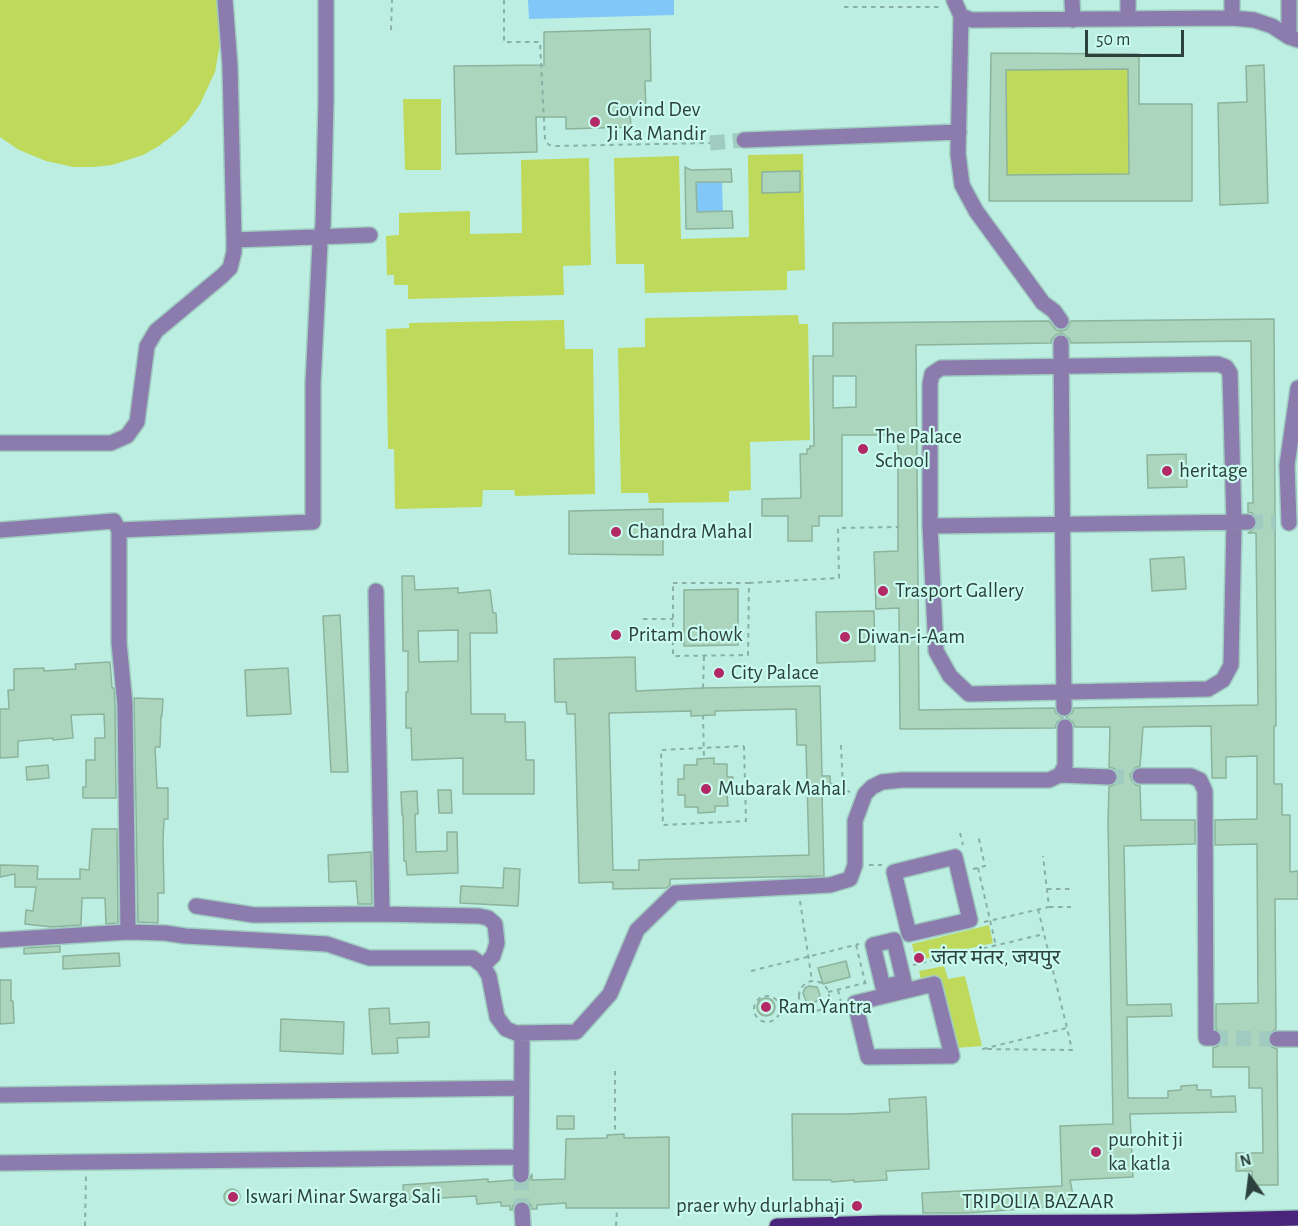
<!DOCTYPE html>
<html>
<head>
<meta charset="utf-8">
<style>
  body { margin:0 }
  #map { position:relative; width:1298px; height:1226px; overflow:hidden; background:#bceee2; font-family:"Alegreya Sans",sans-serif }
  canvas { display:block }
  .north { position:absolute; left:1220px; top:1148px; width:60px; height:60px; -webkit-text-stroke:4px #c9fbef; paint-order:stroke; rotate:346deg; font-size:16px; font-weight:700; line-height:24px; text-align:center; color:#2d413c }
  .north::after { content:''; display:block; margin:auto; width:21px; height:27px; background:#2d413c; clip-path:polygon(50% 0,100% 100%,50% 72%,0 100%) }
  .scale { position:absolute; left:1085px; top:30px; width:99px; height:27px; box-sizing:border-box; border:3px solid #2d413c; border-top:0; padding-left:8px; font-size:18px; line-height:21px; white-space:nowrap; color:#2d413c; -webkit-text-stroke:4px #c9fbef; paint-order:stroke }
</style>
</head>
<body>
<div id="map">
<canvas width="1298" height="1226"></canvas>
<div class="north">N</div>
<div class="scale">50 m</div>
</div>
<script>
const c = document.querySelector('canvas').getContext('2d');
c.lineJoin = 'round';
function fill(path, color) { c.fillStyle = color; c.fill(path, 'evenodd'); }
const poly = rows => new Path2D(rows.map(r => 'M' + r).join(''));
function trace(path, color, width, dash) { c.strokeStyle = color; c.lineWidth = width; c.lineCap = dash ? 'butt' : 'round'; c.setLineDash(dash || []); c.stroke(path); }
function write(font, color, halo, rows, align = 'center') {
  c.font = font + ' "Alegreya Sans","Noto Sans Devanagari",sans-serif'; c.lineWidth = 4.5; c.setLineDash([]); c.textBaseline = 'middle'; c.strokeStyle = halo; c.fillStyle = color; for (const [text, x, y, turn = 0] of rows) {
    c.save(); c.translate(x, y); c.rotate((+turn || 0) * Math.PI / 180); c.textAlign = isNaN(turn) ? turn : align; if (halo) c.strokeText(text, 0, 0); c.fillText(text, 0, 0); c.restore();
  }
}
fill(poly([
  [0,0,221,0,221,39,215,72,200,104,188,121,177,132,159,146,143,155,112,165,93,167,73,167,46,161,19,150,0,137],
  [1128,69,1129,174,1007,175,1006,70],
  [403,99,441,99,441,170,405,170],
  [803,154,805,270,787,271,787,290,645,293,644,264,616,264,614,158,679,156,681,239,749,237,748,155],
  [799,171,800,192,762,192,762,172],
  [589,158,591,265,563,266,564,295,408,299,408,285,394,285,394,275,387,275,386,236,399,235,399,213,470,211,470,234,522,233,521,160],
  [798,315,799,324,808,324,810,440,750,442,751,490,729,491,729,502,649,503,648,493,621,493,618,348,645,347,645,318],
  [564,320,565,349,593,349,595,494,515,496,514,490,483,490,482,507,395,509,394,449,388,449,386,329,409,328,409,323],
  [989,925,993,943,916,961,912,944],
  [944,966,948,979,965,976,982,1046,956,1048,939,985,923,989,919,971]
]), '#bfd95b');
fill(poly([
  [528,0,674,0,674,15,529,19],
  [696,182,722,182,723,211,697,212]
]), '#81c8f9');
const building = poly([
  [650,29,651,81,645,81,646,113,630,114,631,127,566,129,566,117,536,117,537,152,456,154,454,66,544,65,544,32,650,29],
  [991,53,1139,54,1139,104,1192,104,1192,201,989,201,991,53],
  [1128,69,1129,174,1007,175,1006,70,1128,69],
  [1264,65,1268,203,1220,205,1218,103,1247,102,1246,66,1264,65],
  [685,167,691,170,731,169,732,182,696,182,697,212,732,211,733,228,686,229,685,167],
  [800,171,800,192,762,193,762,172,800,171],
  [1274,319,1276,726,1274,726,1274,784,1282,784,1282,815,1290,815,1290,872,1298,871,1298,899,1275,899,1276,1029,1269,1034,1267,1040,1272,1047,1277,1049,1278,1185,1252,1185,1252,1171,1236,1171,1236,1153,1263,1153,1262,1088,1249,1088,1249,1067,1213,1067,1213,1048,1218,1046,1223,1039,1221,1033,1216,1029,1216,1004,1258,1003,1257,844,1215,845,1215,820,1257,819,1257,756,1226,757,1226,778,1212,778,1211,726,1143,727,1140,766,1135,768,1130,775,1132,781,1136,785,1140,786,1141,820,1195,820,1195,844,1124,846,1127,1005,1171,1004,1172,1016,1127,1017,1128,1098,1168,1098,1168,1091,1181,1090,1181,1086,1197,1085,1197,1090,1211,1090,1211,1097,1235,1096,1236,1112,1130,1114,1133,1177,1070,1180,1075,1205,967,1213,923,1213,922,1193,1062,1186,1060,1126,1113,1124,1108,821,1109,787,1117,783,1119,777,1115,769,1109,767,1110,727,1075,727,1073,722,1066,717,1072,713,1074,708,1258,705,1256,533,1248,533,1256,527,1258,522,1256,517,1252,513,1248,512,1248,503,1253,503,1251,341,1071,343,1069,338,1062,333,1056,335,1052,339,1051,343,916,345,919,710,1054,708,1056,713,1063,718,1057,722,1055,728,900,729,899,608,876,609,874,552,898,551,898,435,842,435,842,516,819,516,819,526,812,526,812,541,788,541,788,516,762,516,762,499,801,498,800,454,807,454,807,449,810,449,810,446,814,446,813,356,833,356,833,323,1049,321,1056,330,1061,331,1067,329,1071,321,1274,319],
  [833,376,856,376,856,407,833,408,833,376],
  [1186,454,1187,487,1148,488,1147,455,1186,454],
  [663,509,663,555,569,554,569,511,663,509],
  [1184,557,1186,589,1152,591,1150,559,1184,557],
  [402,576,414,576,415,590,458,588,458,593,490,590,493,613,496,613,497,633,470,633,471,714,505,714,505,722,525,722,526,760,534,760,534,794,463,794,463,758,412,760,411,728,406,728,406,692,408,692,408,651,403,651,402,576],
  [458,630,458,661,419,662,418,631,458,630],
  [738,589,738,645,684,646,684,590,738,589],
  [874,611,875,661,817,663,816,612,874,611],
  [340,615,348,772,331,772,323,616,340,615],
  [635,657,636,691,703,688,820,686,822,776,830,776,831,792,822,792,824,876,670,879,670,885,666,888,613,889,613,882,579,883,575,714,567,714,566,702,555,702,554,659,635,657],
  [796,709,797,745,806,745,809,855,639,860,639,870,613,870,609,713,691,711,691,716,715,715,715,711,796,709],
  [110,662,112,688,114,688,115,706,116,798,83,798,83,787,86,787,86,760,95,760,95,738,105,738,104,714,71,715,73,738,53,740,53,738,18,741,18,757,0,758,0,709,9,709,8,690,14,690,14,669,44,668,44,671,76,669,75,664,110,662],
  [288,668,291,714,247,716,245,670,288,668],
  [134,698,163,699,162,716,161,716,160,747,155,747,157,788,168,788,168,819,164,819,163,840,164,893,158,893,158,923,138,922,134,698],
  [714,758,714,764,727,764,727,777,733,777,733,794,727,794,728,806,715,806,715,812,698,813,698,807,685,807,685,795,678,795,678,779,684,779,684,765,697,765,697,759,714,758],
  [48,765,49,778,27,780,26,767,48,765],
  [438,790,451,790,452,813,439,813,438,790],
  [417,791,418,814,415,814,416,852,447,851,447,832,457,832,458,873,407,875,406,861,404,861,403,815,402,815,401,792,417,791],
  [92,829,117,829,118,923,106,924,105,898,82,898,81,925,52,927,25,924,26,910,33,911,36,887,15,887,15,874,0,877,0,865,38,866,37,879,80,879,80,869,89,870,92,829],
  [371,852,372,904,358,904,356,881,329,882,328,855,371,852],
  [504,868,520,869,518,906,460,903,461,886,503,888,504,868],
  [60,946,60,952,24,954,24,948,60,946],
  [119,953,120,966,63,969,63,956,119,953],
  [846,961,850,977,823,984,818,968,846,961],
  [0,980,11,980,11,1001,13,1001,14,1023,0,1024,0,980],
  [809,986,817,987,820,995,817,1001,810,1004,806,1001,803,993,805,988,809,986],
  '757 1007a9 9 0 1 1 18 0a9 9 0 1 1-18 0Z',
  [389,1008,390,1024,429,1022,429,1037,397,1038,398,1053,372,1054,369,1009,389,1008],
  [281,1019,344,1022,343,1054,280,1051,281,1019],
  [926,1097,929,1169,886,1171,887,1180,854,1182,854,1180,832,1182,831,1180,793,1180,792,1114,848,1114,890,1112,889,1099,926,1097],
  [557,1116,574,1116,574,1129,557,1129,557,1116],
  [624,1134,624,1138,669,1137,669,1208,566,1208,566,1203,537,1205,537,1209,532,1209,530,1204,522,1200,516,1202,513,1206,512,1210,510,1210,510,1206,501,1206,501,1202,477,1204,476,1196,404,1200,403,1185,488,1179,488,1182,513,1180,517,1184,522,1185,529,1180,532,1174,532,1180,565,1179,566,1139,607,1138,607,1135,624,1134],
  '224 1197a8 8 0 1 1 16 0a8 8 0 1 1-16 0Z'
]);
fill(building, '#acd5bd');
trace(building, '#8cb39c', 1.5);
trace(poly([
  [710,143,744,140],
  [1248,522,1275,522],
  [1109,777,1140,776],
  [1213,1038,1277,1039],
  [521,1175,522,1210]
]), '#9fcbc1', 15, [15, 8]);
const minor = poly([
  [954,0,961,16,972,20,1232,18,1254,20,1272,26,1289,37,1298,40],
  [1072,0,1073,20],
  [1128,0,1128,19],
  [1232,0,1232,18],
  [961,16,958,154,962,185,976,211,1043,303,1054,311,1061,321],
  [1289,37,1289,0],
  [744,140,959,132],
  [234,240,370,235],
  [1061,343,1064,708],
  [1218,364,1226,367,1230,373,1234,523,1231,665,1223,680,1208,689,969,694,950,676,936,651,930,526,930,384,932,374,941,368,1218,364],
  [0,443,111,443,127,436,137,422,147,346,156,331,222,276,230,268,234,252,234,240,230,66,225,0],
  [1289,523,1287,465,1298,388],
  [930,526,1248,522],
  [0,530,114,521,119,530,119,643,125,705,128,932],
  [119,530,313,522,313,384,320,243,323,225,326,100,326,0],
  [376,591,382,914],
  [1060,775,1109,777],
  [1140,776,1191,776,1200,780,1205,791,1206,1038,1213,1038],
  [955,857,970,920,909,934,894,872,955,857],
  [196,906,254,915,377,914,479,916,488,918,495,924,497,943,493,956,483,966],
  [0,940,128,932,165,933,185,936,327,944,369,958,473,958,483,966,489,976,497,1017,506,1029,516,1033,576,1032,610,994,637,930,675,893,830,885,850,879,855,865,855,821,865,794,872,787,882,782,902,780,1049,780,1060,775,1065,766,1065,727],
  [894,940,904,982,883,987,873,945,894,940],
  [934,984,952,1056,868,1057,855,1003,934,984],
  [1277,1039,1298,1039],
  [0,1095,521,1088],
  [0,1163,521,1157],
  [521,1175,522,1033],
  [522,1210,523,1226]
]);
const major = poly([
  [777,1226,881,1223,1135,1222,1298,1218]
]);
trace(minor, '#9fcbc1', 18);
trace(major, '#9fcbc1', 18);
trace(poly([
  [504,0,504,42,540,42,545,140,549,145,556,146,710,143],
  [844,7,943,7],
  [391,30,392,0],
  [673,583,749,583,748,655,673,656,673,583],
  [749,583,839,578,838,528,898,527],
  [643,619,673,619],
  [703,688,704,656],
  [703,715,704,759],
  [841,745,843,789],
  [744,746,746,821,663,825,661,750,744,746],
  [831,784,850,792],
  [733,785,807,784],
  [960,833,963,845],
  [869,865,882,865],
  [978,868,996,946],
  [973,869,985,866,978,835],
  [1047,889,1073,889],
  [800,901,812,981],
  [1049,907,1071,907],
  [1038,909,1044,934,1067,1028,1072,1050,983,1049,1067,1028],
  [984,922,1049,907,1043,856],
  [856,945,866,986],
  [913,965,1044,934],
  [751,971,859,944],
  '799 996a15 15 0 1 1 30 0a15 15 0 1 1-30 0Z',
  [838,990,841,1002],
  [828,992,865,983],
  '754 1009a13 13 0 1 1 26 0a13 13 0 1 1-26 0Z',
  [780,1008,800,1003],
  [615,1071,615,1134],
  [85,1226,86,1175],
  [616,1226,617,1209]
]), '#89b0a6', 2, [4.5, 4.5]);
trace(minor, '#8c7cad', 15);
trace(major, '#4a237a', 15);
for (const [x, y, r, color] of [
  [595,122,6,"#b32966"],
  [863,449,6,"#b32966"],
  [1167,471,6,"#b32966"],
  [616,532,6,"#b32966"],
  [883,591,6,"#b32966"],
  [616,635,6,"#b32966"],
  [845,637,6,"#b32966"],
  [719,673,6,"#b32966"],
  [706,789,6,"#b32966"],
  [919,958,6,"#b32966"],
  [766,1007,6,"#b32966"],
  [1096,1152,6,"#b32966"],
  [233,1197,6,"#b32966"],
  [857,1206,6,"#b32966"]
]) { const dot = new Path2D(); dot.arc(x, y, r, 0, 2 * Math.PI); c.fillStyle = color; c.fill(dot); trace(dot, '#c9fbef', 2); }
write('21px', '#2d413c', '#c9fbef', [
  ["Govind Dev",607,110],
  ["Ji Ka Mandir",607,134],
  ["The Palace",875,437],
  ["School",875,461],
  ["heritage",1179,471],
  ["Chandra Mahal",628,532],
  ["Trasport Gallery",895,591],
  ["Pritam Chowk",628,635],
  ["Diwan-i-Aam",857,637],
  ["City Palace",731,673],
  ["Mubarak Mahal",718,789],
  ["जंतर मंतर, जयपुर",931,958],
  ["Ram Yantra",778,1007],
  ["purohit ji",1108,1140],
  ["ka katla",1108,1164],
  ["Iswari Minar Swarga Sali",245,1197],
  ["praer why durlabhaji",845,1206,"right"]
], 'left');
write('21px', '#2d413c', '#c9fbef', [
  ["TRIPOLIA BAZAAR",1038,1202]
]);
</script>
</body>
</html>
